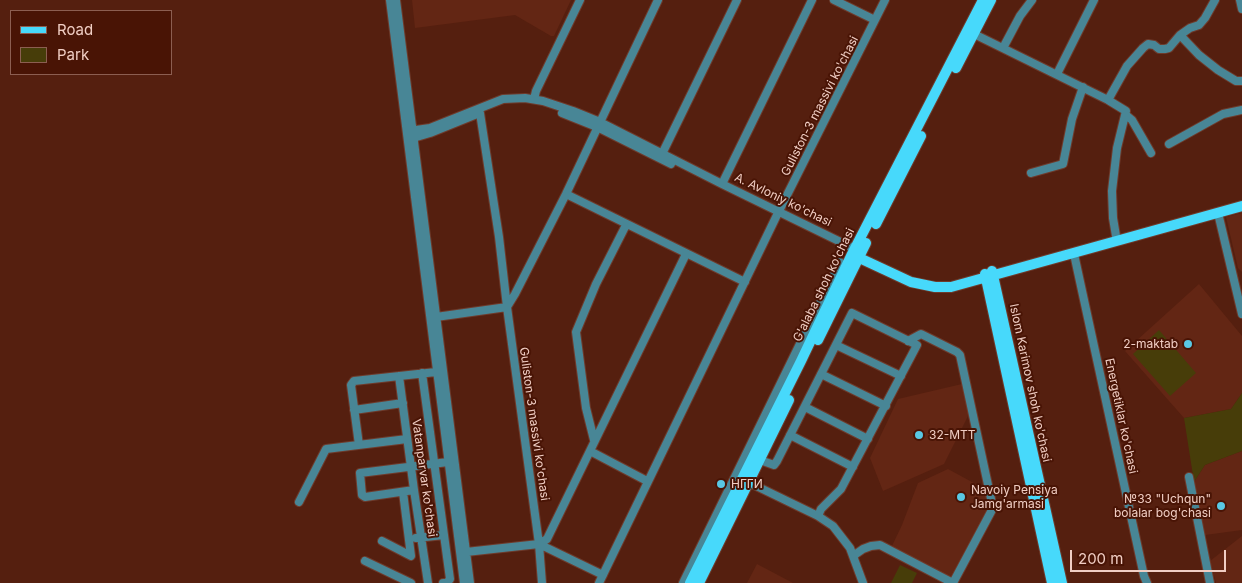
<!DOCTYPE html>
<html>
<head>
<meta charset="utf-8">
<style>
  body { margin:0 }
  #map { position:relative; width:1242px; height:583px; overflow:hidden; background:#551f0f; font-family:Inter,sans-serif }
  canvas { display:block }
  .legend { position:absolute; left:10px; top:10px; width:162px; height:65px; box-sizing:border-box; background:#491405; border:1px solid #8c5e51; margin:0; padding:6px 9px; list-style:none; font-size:15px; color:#f1cec4 }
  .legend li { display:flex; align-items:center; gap:10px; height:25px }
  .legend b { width:25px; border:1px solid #8c5e51 }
  .scale { position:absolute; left:1070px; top:550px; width:156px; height:22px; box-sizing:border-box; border:2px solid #f1cec4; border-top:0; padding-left:6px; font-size:15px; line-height:18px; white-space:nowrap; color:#f1cec4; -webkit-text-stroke:4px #491405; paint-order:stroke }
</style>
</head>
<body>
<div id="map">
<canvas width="1242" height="583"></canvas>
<ul class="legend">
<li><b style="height:6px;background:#47d9fb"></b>Road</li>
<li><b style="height:14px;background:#473d09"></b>Park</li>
</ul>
<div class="scale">200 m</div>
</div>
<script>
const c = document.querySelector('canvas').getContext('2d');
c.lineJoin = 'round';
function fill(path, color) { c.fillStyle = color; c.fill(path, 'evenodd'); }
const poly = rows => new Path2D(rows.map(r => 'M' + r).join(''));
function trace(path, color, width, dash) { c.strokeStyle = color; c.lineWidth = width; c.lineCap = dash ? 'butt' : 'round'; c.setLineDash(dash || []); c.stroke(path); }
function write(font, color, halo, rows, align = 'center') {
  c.font = font + ' Inter,sans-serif'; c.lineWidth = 4; c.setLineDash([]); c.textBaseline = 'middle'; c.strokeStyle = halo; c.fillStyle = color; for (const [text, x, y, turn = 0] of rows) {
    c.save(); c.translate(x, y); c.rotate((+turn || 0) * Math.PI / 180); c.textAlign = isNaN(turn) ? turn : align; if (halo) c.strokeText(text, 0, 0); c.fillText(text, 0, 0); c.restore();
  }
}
fill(poly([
  [412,0,571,0,554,36,551,36,515,15,415,28],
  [1242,213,1242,272,1238,268,1226,217],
  [1199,284,1242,336,1242,393,1231,409,1184,418,1125,351],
  [962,384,970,412,944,464,883,491,870,458,898,399],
  [1242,451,1242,530,1205,535,1194,482,1205,465],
  [948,469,983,488,987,493,989,509,953,578,891,548,902,525,918,483],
  [1242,536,1242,583,1216,583,1210,561],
  [757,564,793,583,747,583]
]), '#632614');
fill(poly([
  [1159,330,1196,373,1170,396,1133,354],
  [1242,393,1242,451,1205,465,1194,482,1184,418,1231,409],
  [900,565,917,573,912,583,891,583]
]), '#473d09');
const minor = poly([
  [390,0,464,583],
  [396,0,470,583],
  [834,0,875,20],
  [1240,0,1242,9],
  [974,34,1108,100,1126,111,1117,148,1112,191,1113,218,1116,236],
  [1180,35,1190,28,1199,25,1205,18,1215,0],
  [1003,48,1020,16,1032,0],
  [1057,74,1094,0],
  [534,99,536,91,580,0],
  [1108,100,1127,66,1143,48,1148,44,1154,45,1159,49,1165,49,1169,48,1180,35,1199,55,1218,70,1236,81,1242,81],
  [480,113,499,237,507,307,539,544,542,583],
  [562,113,597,127,671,164],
  [1126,115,1132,120,1151,153],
  [409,131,430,128,503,99,525,98,543,101,573,111,600,122,722,184,855,249],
  [410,139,430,133,477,114],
  [1169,144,1223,114,1242,110],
  [662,154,737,0],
  [1031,173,1063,164,1072,119,1083,87],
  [722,184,812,0],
  [566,194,745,282],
  [1218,213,1242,314],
  [1074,254,1144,576,1147,583],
  [436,317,507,307,515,294,566,194,658,0],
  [836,345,901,376],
  [422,373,450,579,447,583,443,583],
  [821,374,886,406],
  [399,376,414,490,428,583],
  [805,407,868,439],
  [354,410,403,403],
  [790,435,853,467],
  [594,440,586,408,576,332,596,284,626,225],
  [359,445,351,385,354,381,436,372],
  [590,451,647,481],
  [760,460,774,465,777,461,852,313,917,345,841,489,821,509,818,516],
  [1189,477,1210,583],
  [748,482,818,516,833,526,850,548,863,583],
  [414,490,365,497,362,495,360,473,448,462],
  [299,502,326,449,407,439],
  [416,538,444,535],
  [382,541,411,556,403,492],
  [539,544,603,575],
  [466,552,539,544,547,539,686,254],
  [853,556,863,549,871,546,880,545,953,583,993,508,960,355,957,352,921,334,908,341],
  [365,561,411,583],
  [599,583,776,217,885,0],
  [683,583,840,262]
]);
const major = poly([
  [956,68,991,0],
  [876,224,921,136],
  [853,255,911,282,935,287,951,287,1242,206],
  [992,271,1062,583],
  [985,274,1052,583],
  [818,340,866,243],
  [690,583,801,361,852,254,983,0],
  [699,583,789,400]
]);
trace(minor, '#6e3b2c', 10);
trace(major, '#6e3b2c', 12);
trace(minor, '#488696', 8);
trace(major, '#47d9fb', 10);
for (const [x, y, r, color] of [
  [1188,344,5,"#59c8e4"],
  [919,435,5,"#59c8e4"],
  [721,484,5,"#59c8e4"],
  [961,497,5,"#59c8e4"],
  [1221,506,5,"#59c8e4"]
]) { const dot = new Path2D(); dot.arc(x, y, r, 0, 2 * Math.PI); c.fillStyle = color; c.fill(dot); trace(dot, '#491405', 2); }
write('12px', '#f1cec4', '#491405', [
  ["Guliston-3 massivi ko'chasi",820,106,-63],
  ["A. Avloniy ko'chasi",783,200,26],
  ["G'alaba shoh ko'chasi",824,285,-64],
  ["Islom Karimov shoh ko'chasi",1030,383,78],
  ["Energetiklar ko'chasi",1121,416,78],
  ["Guliston-3 massivi ko'chasi",534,424,82],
  ["Vatanparvar ko'chasi",424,478,82]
]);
write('12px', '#f1cec4', '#491405', [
  ["2-maktab",1178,344,"right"],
  ["32-MTT",929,435],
  ["НГГИ",731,484],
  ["Navoiy Pensiya",971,490],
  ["Jamg'armasi",971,504],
  ["№33 \"Uchqun\"",1211,499,"right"],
  ["bolalar bog'chasi",1211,513,"right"]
], 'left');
</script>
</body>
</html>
